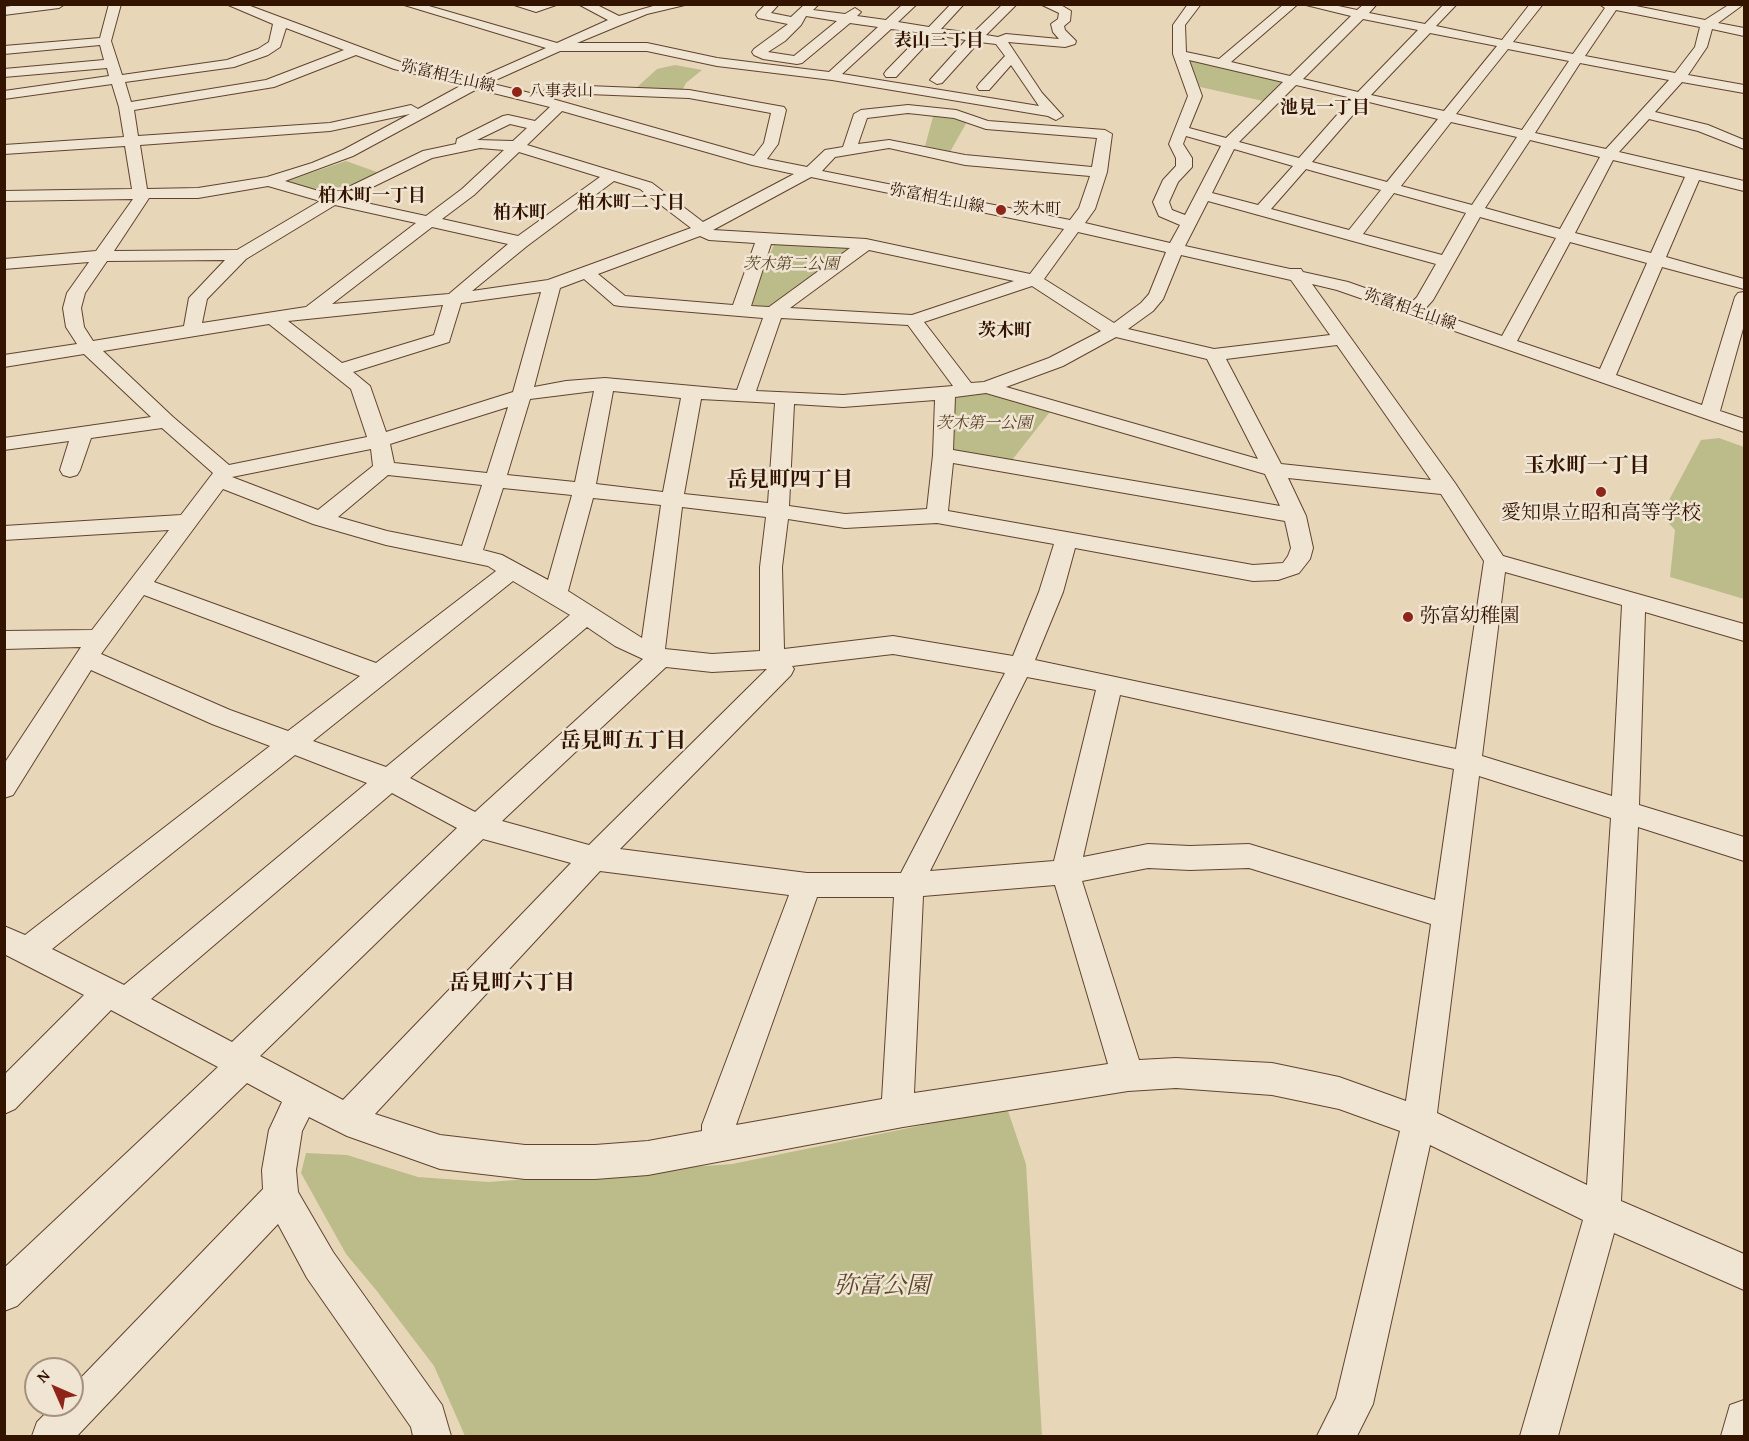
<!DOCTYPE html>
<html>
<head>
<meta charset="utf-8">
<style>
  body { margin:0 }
  #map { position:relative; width:1749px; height:1441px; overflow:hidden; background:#e8d6b9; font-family:"Gentium Book Plus",serif }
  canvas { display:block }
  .frame { position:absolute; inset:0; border:6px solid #331401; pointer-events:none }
  .north { position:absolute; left:24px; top:1357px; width:60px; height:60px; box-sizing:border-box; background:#f0e4d2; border:2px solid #a4917e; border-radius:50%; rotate:315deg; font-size:16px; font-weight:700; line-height:24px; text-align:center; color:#331401 }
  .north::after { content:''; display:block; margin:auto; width:21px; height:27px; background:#8f2418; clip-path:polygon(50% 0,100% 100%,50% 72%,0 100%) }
</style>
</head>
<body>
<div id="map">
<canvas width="1749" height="1441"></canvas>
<div class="frame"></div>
<div class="north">N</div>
</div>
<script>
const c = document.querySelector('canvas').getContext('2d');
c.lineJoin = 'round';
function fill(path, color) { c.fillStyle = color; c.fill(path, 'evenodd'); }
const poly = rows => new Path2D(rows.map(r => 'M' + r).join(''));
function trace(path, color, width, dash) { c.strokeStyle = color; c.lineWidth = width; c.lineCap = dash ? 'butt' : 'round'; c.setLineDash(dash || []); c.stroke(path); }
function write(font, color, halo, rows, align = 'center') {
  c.font = font + ' "Gentium Book Plus","Noto Serif JP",serif'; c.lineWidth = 5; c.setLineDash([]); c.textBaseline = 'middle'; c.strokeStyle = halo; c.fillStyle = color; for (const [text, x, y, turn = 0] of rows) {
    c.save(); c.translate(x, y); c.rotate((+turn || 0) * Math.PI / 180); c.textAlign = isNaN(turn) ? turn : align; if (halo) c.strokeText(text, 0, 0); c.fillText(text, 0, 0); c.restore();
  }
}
fill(poly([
  [1188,58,1284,80,1263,101,1200,87],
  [675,65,702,70,686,83,682,91,635,89,657,69],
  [934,113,968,120,950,152,925,146],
  [346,161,377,172,379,175,337,197,284,182],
  [776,240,857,246,772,309,747,308],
  [986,388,1053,408,1009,464,946,449,949,394],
  [1719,438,1744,447,1744,599,1670,577,1675,530,1661,515,1701,440],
  [1007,1108,1026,1164,1042,1436,465,1436,434,1366,376,1290,346,1254,301,1173,306,1153,347,1155,418,1177,488,1182,732,1164]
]), '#bcbc8b');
const minor = poly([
  [26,4,65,4,59,8,4,15,4,7,26,4],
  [109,4,121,4,111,41,122,75,227,60,258,49,269,42,273,24,226,4,245,4,403,63,474,80,546,48,401,4,422,4,557,43,608,20,578,4,595,4,619,16,660,4,689,4,647,14,577,43,647,43,717,58,829,72,878,27,850,23,802,63,797,64,763,59,754,55,752,52,754,49,788,24,758,18,756,15,758,12,766,4,779,4,771,13,791,17,805,4,819,4,813,10,845,14,855,8,861,12,857,16,886,20,903,4,917,4,898,22,929,27,951,4,964,4,941,29,973,33,1003,4,1017,4,986,35,998,37,1006,34,1059,39,1053,32,1051,24,1058,19,1059,13,1040,4,1059,4,1071,11,1070,21,1064,26,1065,30,1076,41,1075,44,1065,47,1008,42,1042,93,1063,116,1056,120,1048,116,832,80,717,66,647,51,560,51,489,83,534,94,562,85,689,90,784,107,786,110,778,144,767,159,807,167,825,150,843,147,854,114,861,110,908,105,956,110,988,121,1105,130,1112,134,1107,172,1095,209,1085,223,1170,243,1180,225,1159,216,1153,202,1163,180,1176,166,1176,158,1169,144,1188,96,1173,54,1173,25,1188,4,1201,4,1185,25,1186,52,1219,59,1284,4,1298,4,1231,62,1290,76,1351,16,1302,4,1329,4,1357,10,1364,4,1377,4,1369,13,1425,24,1444,4,1457,4,1436,26,1502,40,1530,4,1543,4,1513,42,1573,54,1605,8,1599,4,1626,4,1705,20,1730,4,1744,4,1718,23,1744,28,1744,36,1712,29,1707,47,1688,75,1744,85,1744,93,1682,82,1655,112,1708,125,1744,140,1744,149,1698,131,1649,119,1619,152,1744,181,1744,191,1699,180,1666,257,1744,279,1744,289,1662,267,1616,375,1702,405,1735,297,1738,293,1744,292,1744,325,1720,411,1744,419,1744,432,1337,290,1312,284,1455,483,1503,556,1744,624,1744,641,1645,612,1639,805,1744,837,1744,861,1638,827,1621,1201,1744,1254,1744,1290,1614,1233,1558,1436,1520,1436,1583,1220,1430,1145,1373,1404,1357,1436,1317,1436,1336,1398,1400,1131,1339,1109,1272,1095,1176,1088,1128,1091,903,1127,648,1175,595,1179,525,1179,440,1169,347,1136,309,1117,302,1131,296,1170,298,1192,333,1252,442,1405,451,1436,413,1436,411,1427,307,1278,278,1224,77,1436,32,1436,37,1422,54,1405,72,1405,72,1387,263,1189,262,1170,269,1130,282,1102,247,1083,17,1306,4,1311,4,1268,218,1067,111,1010,15,1109,4,1114,4,1075,84,995,4,954,4,926,25,935,270,746,212,724,91,670,13,795,4,798,4,764,81,647,4,649,4,631,92,630,169,530,4,540,4,526,181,515,213,473,162,428,91,438,80,470,77,475,70,477,63,475,60,470,69,441,4,450,4,438,151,417,84,354,4,367,4,355,77,344,66,327,63,308,67,293,89,262,4,269,4,259,96,251,133,199,4,201,4,191,132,189,125,146,4,154,4,145,124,137,119,107,112,84,4,99,4,91,109,76,107,68,4,77,4,69,104,60,100,45,4,54,4,46,100,38,109,4],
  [1616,10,1700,27,1695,47,1675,73,1585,56,1616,10],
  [806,16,837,21,794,56,768,52,785,41,801,25,806,16],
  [1363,19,1418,30,1358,92,1303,79,1363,19],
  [286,28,344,50,266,80,131,102,125,82,234,67,268,55,280,47,286,28],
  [891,29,923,33,886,71,884,74,886,77,896,77,935,35,966,40,930,80,937,84,942,83,979,42,996,44,1005,56,979,84,977,87,979,90,989,90,1011,65,1039,106,842,74,891,29],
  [1430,33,1497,46,1444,111,1371,95,1430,33],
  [1508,49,1569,61,1522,130,1456,114,1508,49],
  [356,55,394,69,462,85,418,109,411,105,330,123,138,136,134,110,274,87,356,55],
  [1189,60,1283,82,1226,138,1189,128,1202,96,1189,60],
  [1580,63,1669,80,1606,149,1535,133,1580,63],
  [1296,85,1352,98,1299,158,1239,142,1296,85],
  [477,89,550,107,535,121,508,115,503,116,457,139,456,144,423,151,332,195,285,181,353,156,477,89],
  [563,93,689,98,771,113,764,143,754,156,549,98,563,93],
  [1365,101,1438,119,1387,182,1312,162,1365,101],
  [562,111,752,165,794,174,703,222,652,183,527,145,562,111],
  [908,113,954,118,986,129,1097,138,1092,167,965,155,889,140,858,144,867,118,908,113],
  [410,114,343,150,312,163,267,177,198,188,147,189,140,145,330,131,410,114],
  [1451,122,1517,137,1472,205,1401,186,1451,122],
  [510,124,527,128,513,141,477,140,510,124],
  [1186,136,1221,146,1185,215,1172,210,1169,202,1178,182,1192,167,1192,158,1183,144,1186,136],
  [1530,140,1600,157,1560,229,1485,208,1530,140],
  [480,148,504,150,462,189,426,216,348,199,432,158,480,148],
  [889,148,965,165,1090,176,1079,208,1070,220,822,171,835,157,889,148],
  [1234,149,1293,166,1258,205,1212,193,1234,149],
  [519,152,600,177,518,236,442,219,474,195,519,152],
  [1613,160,1685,177,1651,253,1575,233,1613,160],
  [1306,169,1381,190,1349,230,1271,209,1306,169],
  [811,177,1064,229,1030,274,866,239,713,230,811,177],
  [614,181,640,189,691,228,548,280,472,291,527,246,614,181],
  [268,186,320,201,237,250,114,251,149,198,198,198,268,186],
  [1394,193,1466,213,1442,255,1363,234,1394,193],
  [1208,201,1436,264,1417,297,1410,304,1348,282,1303,272,1301,269,1290,269,1185,246,1208,201],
  [335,205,416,223,306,307,202,323,207,299,246,259,335,205],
  [1480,217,1556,238,1502,336,1425,309,1433,300,1480,217],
  [432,227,508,244,449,294,332,304,432,227],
  [1078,232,1166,252,1149,294,1141,303,1114,323,1044,279,1078,232],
  [700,236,709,240,755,243,733,305,625,296,598,274,700,236],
  [1570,242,1647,263,1600,369,1517,341,1570,242],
  [771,244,850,248,769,307,751,306,771,244],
  [869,250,1014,281,912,315,790,308,869,250],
  [1181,255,1291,280,1330,335,1214,349,1128,329,1153,311,1163,299,1181,255],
  [225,260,189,298,184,326,93,341,84,327,81,308,85,293,107,261,225,260],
  [584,279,614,305,620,306,763,318,737,390,605,378,566,381,534,387,560,288,584,279],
  [1032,286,1101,331,1049,358,984,382,971,383,924,322,1032,286],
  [541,292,513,392,386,432,370,386,353,372,449,342,461,303,541,292],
  [443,305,434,335,342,363,288,321,443,305],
  [781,318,908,325,953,386,843,395,756,391,781,318],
  [269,324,351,389,367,437,229,465,173,417,103,351,269,324],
  [1116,337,1207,359,1258,459,1006,387,1063,366,1116,337],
  [1337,345,1431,480,1281,464,1226,359,1337,345],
  [594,391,575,482,507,475,530,399,594,391],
  [613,391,681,398,663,492,596,484,613,391],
  [986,393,1265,474,1280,506,953,450,955,397,986,393],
  [701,399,775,403,768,503,684,494,701,399],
  [935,400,933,455,927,509,845,514,789,506,794,404,843,407,935,400],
  [508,407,487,473,394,463,390,444,508,407],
  [371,449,373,466,318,510,232,477,371,449],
  [953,463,1285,521,1291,548,1288,556,1283,563,1253,565,948,511,953,463],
  [388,475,482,485,462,546,387,531,338,517,388,475],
  [1288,478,1441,494,1484,561,1456,749,1035,660,1063,592,1075,548,1253,581,1278,580,1299,573,1310,559,1313,548,1306,516,1288,478],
  [503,488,572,495,548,580,502,555,483,550,503,488],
  [223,489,313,524,386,545,488,566,496,571,376,663,154,582,223,489],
  [593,498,661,505,642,638,568,591,593,498],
  [682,507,766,517,760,567,760,651,712,654,665,649,682,507],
  [788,519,845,528,937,523,1054,544,1039,592,1013,656,893,636,784,649,782,567,788,519],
  [1505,572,1622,605,1612,796,1482,756,1505,572],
  [513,581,570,615,386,767,313,741,513,581],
  [144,595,360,676,288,731,230,710,101,654,144,595],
  [587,627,615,646,643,659,475,812,410,778,587,627],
  [893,654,1005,673,901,873,807,873,620,849,791,675,794,669,792,666,893,654],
  [666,667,712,672,767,669,589,845,502,821,666,667],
  [1027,677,1096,690,1054,861,930,871,1027,677],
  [1120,695,1454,769,1435,900,1249,844,1190,846,1148,844,1083,857,1120,695],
  [295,755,367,783,124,985,52,949,295,755],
  [1479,776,1611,818,1587,1185,1437,1113,1479,776],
  [392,793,457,828,232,1042,151,999,392,793],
  [483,839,571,863,343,1100,260,1056,483,839],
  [1148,868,1190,870,1249,868,1431,924,1406,1101,1339,1077,1272,1063,1176,1058,1139,1060,1082,881,1148,868],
  [600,871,789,895,702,1125,702,1131,648,1141,595,1145,525,1145,440,1135,375,1114,600,871],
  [1055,885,1108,1064,914,1093,923,896,1055,885],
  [817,897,894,897,882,1099,736,1125,817,897],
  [511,4,559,4,536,12,511,4],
  [1744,1400,1744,1436,1721,1436,1730,1405,1744,1400]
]);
trace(minor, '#60442f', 2);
fill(minor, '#f0e4d2');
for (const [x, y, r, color] of [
  [517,92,6,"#8f2418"],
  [1001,210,6,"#8f2418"],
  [1601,492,6,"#8f2418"],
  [1408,617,6,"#8f2418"]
]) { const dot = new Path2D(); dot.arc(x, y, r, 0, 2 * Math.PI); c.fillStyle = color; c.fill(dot); trace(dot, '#f0e4d2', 2); }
write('16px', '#331401', '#f0e4d2', [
  ["弥富相生山線",448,77,13],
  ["弥富相生山線",937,199,11],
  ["弥富相生山線",1410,310,19]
]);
write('16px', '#331401', '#f0e4d2', [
  ["八事表山",529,92],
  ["茨木町",1013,210]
], 'left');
write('italic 16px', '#5c462a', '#f0e4d2', [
  ["茨木第二公園",791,265],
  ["茨木第一公園",984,424]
]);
write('bold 18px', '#331401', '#f0e4d2', [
  ["表山三丁目",939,41],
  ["池見一丁目",1325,108],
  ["柏木町一丁目",372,196],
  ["柏木町二丁目",631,203]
]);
write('bold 18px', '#331401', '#f0e4d2', [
  ["柏木町",520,213],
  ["茨木町",1005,331]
]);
write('20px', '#331401', '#f0e4d2', [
  ["愛知県立昭和高等学校",1601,514],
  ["弥富幼稚園",1420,617,"left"]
]);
write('bold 21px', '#331401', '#f0e4d2', [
  ["玉水町一丁目",1587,467],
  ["岳見町四丁目",790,481],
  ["岳見町五丁目",623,742],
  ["岳見町六丁目",512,984]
]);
write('italic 24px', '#5c462a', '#f0e4d2', [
  ["弥富公園",882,1287]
]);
</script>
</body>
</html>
